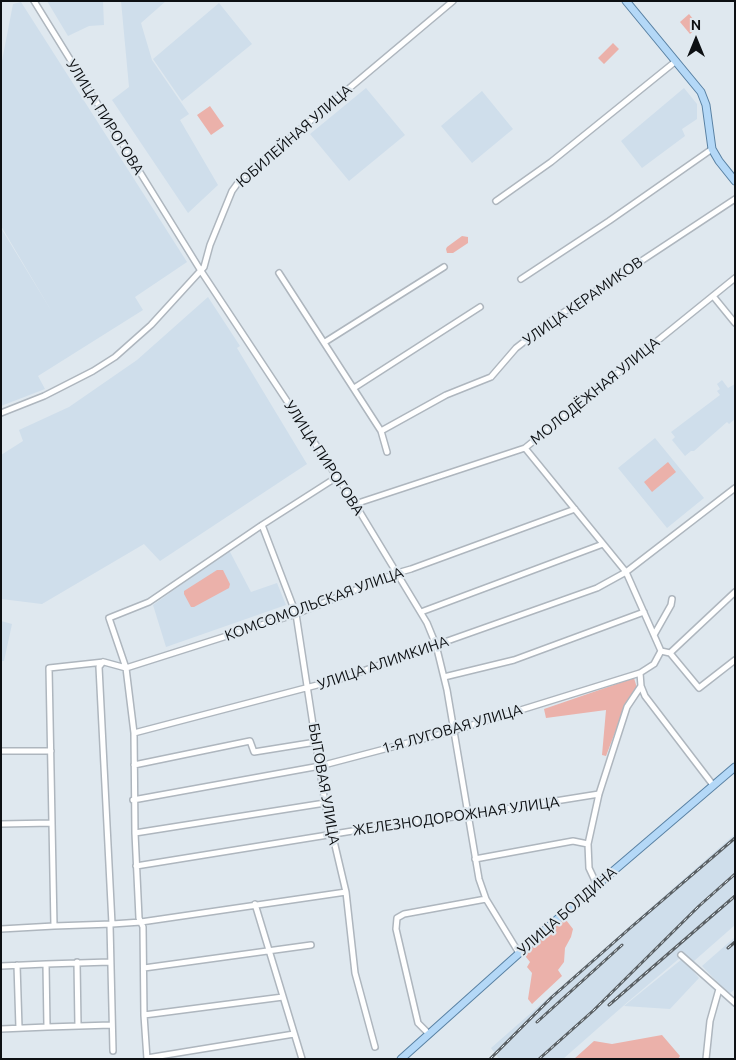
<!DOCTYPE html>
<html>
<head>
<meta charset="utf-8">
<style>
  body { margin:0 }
  #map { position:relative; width:736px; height:1060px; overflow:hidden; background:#dfe8ef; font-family:Ubuntu,sans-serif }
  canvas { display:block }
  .frame { position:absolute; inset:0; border:2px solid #0d1013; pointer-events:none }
  .north { position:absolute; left:671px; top:15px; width:50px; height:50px; -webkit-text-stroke:4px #dfe8ef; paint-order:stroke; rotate:0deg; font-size:14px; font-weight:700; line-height:20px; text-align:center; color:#0d1013 }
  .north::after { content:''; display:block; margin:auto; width:18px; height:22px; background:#0d1013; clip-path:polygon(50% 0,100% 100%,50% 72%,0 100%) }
</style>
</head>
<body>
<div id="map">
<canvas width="736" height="1060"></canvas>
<div class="frame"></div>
<div class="north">N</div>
</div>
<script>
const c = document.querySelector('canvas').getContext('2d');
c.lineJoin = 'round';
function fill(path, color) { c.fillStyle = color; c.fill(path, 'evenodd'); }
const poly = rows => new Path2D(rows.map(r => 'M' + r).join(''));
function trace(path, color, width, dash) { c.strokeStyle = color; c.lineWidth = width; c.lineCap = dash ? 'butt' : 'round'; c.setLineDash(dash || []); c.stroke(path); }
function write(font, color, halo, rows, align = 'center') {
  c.font = font + ' Ubuntu,sans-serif'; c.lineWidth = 4.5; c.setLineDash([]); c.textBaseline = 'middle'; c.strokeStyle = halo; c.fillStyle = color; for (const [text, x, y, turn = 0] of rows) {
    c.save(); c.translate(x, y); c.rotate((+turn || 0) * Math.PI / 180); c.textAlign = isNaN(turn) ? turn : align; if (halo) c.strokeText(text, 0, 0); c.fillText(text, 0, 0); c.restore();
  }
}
fill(poly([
  [47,1,103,1,104,25,89,26,68,36],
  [121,1,166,1,141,23,152,60,189,114,180,120,218,185,188,213,112,100,129,87],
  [21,2,187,262,135,297,143,310,38,376,45,389,1,406,1,228,52,312,1,226,1,66,13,4],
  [219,3,252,44,182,101,153,59],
  [366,88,405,135,349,181,310,134],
  [684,88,697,104,697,119,682,129,685,136,642,168,621,141],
  [482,91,513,129,472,163,441,126],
  [208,297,240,346,237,348,307,464,160,561,144,544,42,604,1,599,1,455,23,441,19,430,69,407,137,360],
  [722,380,728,388,735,384,735,419,729,424,727,422,694,451,691,451,685,456,672,440,675,437,671,432,720,395,717,391,720,389,717,384],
  [655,438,704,498,667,528,618,468],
  [229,550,251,592,277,583,286,605,166,647,153,605],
  [1,621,12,624,4,661,1,661],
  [735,834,735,925,694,961,698,966,694,971,684,961,699,978,670,1009,624,1006,682,959,681,957,630,1000,563,1059,499,1059,491,1048],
  [735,937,735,989,729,994,702,966]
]), '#cfdeeb');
fill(poly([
  [689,14,699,26,690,34,680,22],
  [613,43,619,49,604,64,598,58],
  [210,106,224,126,211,135,197,115],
  [462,236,468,237,468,243,453,253,447,253,446,249,447,247],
  [668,462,676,472,652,492,644,482],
  [217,570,223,570,230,584,229,588,194,607,191,607,184,594,184,591],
  [634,678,637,688,625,706,606,756,602,755,606,710,546,718,544,709],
  [563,916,573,929,571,937,565,948,564,962,558,970,562,976,532,1004,528,999,532,973,527,967,530,962,522,952],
  [662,1035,680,1056,678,1059,574,1059,594,1041,612,1044]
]), '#ebb1aa');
const minor = poly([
  [34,1,201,271,355,504,427,623,436,645,447,690,479,879,486,899,519,953],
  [496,201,551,162,676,61],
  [279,273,381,431,387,452],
  [521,279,609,221,712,149],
  [713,296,735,323],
  [325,342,444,267],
  [354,388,480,307],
  [1,413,44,396,93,371,115,357,151,325,204,267,210,245,232,191,240,180,453,1],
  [381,431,446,395,491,377,516,348,552,320,735,199],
  [525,448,626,572,661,651],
  [355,504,525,448,735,278],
  [262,525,296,614,325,803,346,892,355,973,375,1047],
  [421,612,603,544],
  [654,635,671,605,672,599],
  [670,653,699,688,735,660],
  [103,662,99,667,112,924,141,922,346,892],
  [640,673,641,686,645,696,713,785],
  [444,677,514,660,644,612],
  [134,733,340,679,597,588,626,572,735,488],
  [1,751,51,751],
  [134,765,250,741,254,752,316,742],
  [133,800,320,766,453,731,640,673,654,664,661,651,670,653,735,592],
  [1,824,52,823],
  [135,833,325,803],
  [475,859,573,841,588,844],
  [136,866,371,828,468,815,599,794],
  [597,885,589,868,588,844,599,794,627,707,641,686],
  [255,904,302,1059],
  [110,925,113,1051],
  [54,926,49,668,104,662,126,668,296,614,397,573,411,569,575,509],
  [1,929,54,926,112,924],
  [681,955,735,1003],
  [77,962,78,1026],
  [110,962,46,964,47,1027,111,1025],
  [17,965,19,1028],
  [1,966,46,964],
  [144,968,311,945],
  [144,1015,283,997],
  [1,1029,47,1027],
  [429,1034,418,1023,396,929,397,918,404,914,486,899],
  [147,1058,294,1034],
  [147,1059,144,1015,143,927,139,918,135,833,134,733,126,668,109,618,149,602,262,525,337,477],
  [706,1059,710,1021,719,989]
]);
const major = poly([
  [626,1,701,92,706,105,712,149,719,161,735,181],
  [401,1059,563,914,735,767]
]);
trace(minor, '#aeb6be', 8);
trace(major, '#5981a3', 9);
trace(minor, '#fff', 5);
trace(major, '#b4d8f7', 7);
const rail = poly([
  [728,948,735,942],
  [609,1005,735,896],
  [537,1022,622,945],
  [490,1059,552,997,629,929,735,838],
  [539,1059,594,1010,699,906,735,874]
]);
trace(rail, '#5a6064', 3);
trace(rail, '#dfe8ef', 1, [4]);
write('15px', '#0d1013', '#dfe8ef', [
  ["УЛИЦА ПИРОГОВА",105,117,58],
  ["ЮБИЛЕЙНАЯ УЛИЦА",294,136,-41],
  ["УЛИЦА КЕРАМИКОВ",583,301,-35],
  ["МОЛОДЁЖНАЯ УЛИЦА",595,391,-39],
  ["УЛИЦА ПИРОГОВА",324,458,57],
  ["КОМСОМОЛЬСКАЯ УЛИЦА",314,604,-20],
  ["УЛИЦА АЛИМКИНА",383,663,-19],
  ["1-Я ЛУГОВАЯ УЛИЦА",452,729,-16],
  ["БЫТОВАЯ УЛИЦА",324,784,80],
  ["ЖЕЛЕЗНОДОРОЖНАЯ УЛИЦА",456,816,-8],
  ["УЛИЦА БОЛДИНА",567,911,-41]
]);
</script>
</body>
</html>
